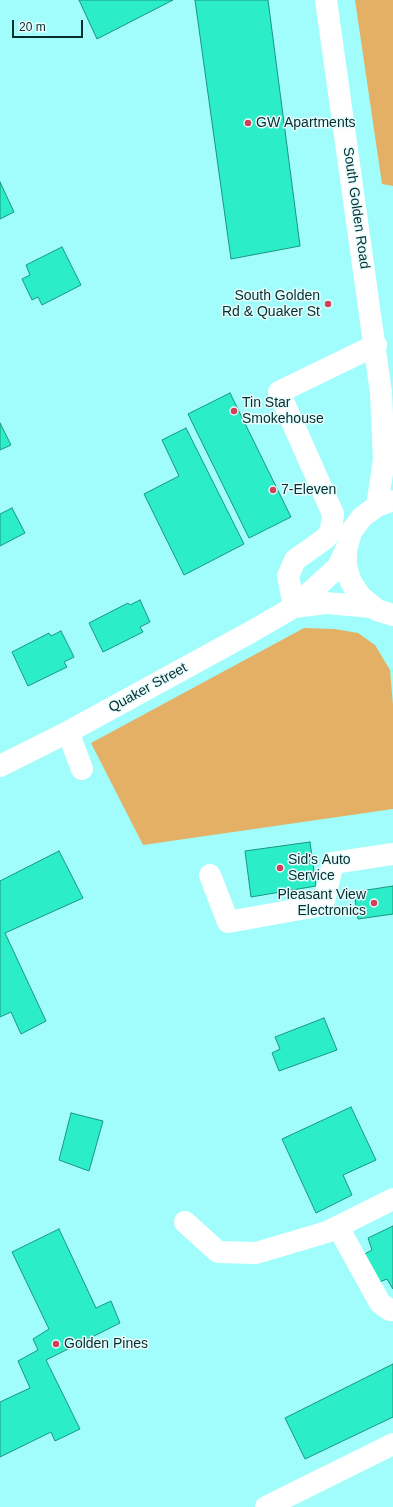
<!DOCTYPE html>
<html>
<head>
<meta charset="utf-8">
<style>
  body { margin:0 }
  #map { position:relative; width:393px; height:1507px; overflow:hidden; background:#a1fdfc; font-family:Arial,sans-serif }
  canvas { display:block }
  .scale { position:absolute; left:12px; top:20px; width:71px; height:18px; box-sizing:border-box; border:2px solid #052e2f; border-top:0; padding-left:5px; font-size:12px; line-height:14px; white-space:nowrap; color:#052e2f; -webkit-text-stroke:3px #e7fcfc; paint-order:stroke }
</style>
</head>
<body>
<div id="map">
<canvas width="393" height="1507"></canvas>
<div class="scale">20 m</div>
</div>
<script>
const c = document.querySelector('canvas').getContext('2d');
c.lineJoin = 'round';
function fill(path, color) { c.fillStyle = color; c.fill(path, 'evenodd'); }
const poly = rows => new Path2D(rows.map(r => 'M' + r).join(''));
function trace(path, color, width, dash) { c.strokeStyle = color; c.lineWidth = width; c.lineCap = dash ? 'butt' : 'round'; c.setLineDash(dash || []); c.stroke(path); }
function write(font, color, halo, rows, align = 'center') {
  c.font = font + ' Arial,sans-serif'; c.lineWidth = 3; c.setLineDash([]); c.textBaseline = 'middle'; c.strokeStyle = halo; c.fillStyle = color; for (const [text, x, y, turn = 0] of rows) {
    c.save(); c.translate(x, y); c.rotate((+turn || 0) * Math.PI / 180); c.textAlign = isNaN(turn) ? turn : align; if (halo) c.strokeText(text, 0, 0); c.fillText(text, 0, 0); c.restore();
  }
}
fill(poly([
  [355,0,393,0,393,186,382,184],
  [304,628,335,629,358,633,375,645,390,670,393,705,393,809,143,845,91,743]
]), '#e3b066');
const building = poly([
  [79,0,173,0,97,39,79,0],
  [195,0,268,0,300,246,231,259,195,0],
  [0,182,14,212,0,219,0,182],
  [62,247,81,285,42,305,38,297,32,300,22,279,30,275,26,265,62,247],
  [230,393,291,517,249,538,188,414,230,393],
  [0,423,11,445,0,450,0,423],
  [186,428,244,544,184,575,144,494,179,476,162,440,186,428],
  [12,508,25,533,0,546,0,514,12,508],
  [140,600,150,622,140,627,143,632,103,652,89,623,128,603,130,605,140,600],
  [61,631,74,657,64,662,67,667,28,686,12,652,49,633,51,636,61,631],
  [310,842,316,886,251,897,245,851,310,842],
  [59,851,83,898,5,933,46,1021,21,1034,11,1012,0,1017,0,881,59,851],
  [393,886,393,914,358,919,354,892,393,886],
  [324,1018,337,1050,279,1071,272,1053,280,1049,275,1037,324,1018],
  [351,1107,376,1160,343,1175,352,1195,316,1213,282,1139,351,1107],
  [71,1113,103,1121,89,1171,59,1160,71,1113],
  [393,1226,393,1289,387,1279,377,1283,363,1255,372,1250,368,1238,393,1226],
  [59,1229,96,1308,111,1301,120,1323,46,1360,80,1429,55,1441,51,1432,0,1457,0,1402,30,1388,18,1361,38,1350,33,1339,49,1329,12,1252,59,1229],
  [393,1364,393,1417,305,1459,285,1418,393,1364]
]);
fill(building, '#2beec9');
trace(building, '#18977f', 1);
trace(poly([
  [346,550,338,567,294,607,326,603,372,607],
  [68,732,82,769],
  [0,766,68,732,249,633,294,607,288,576,295,560,326,538,331,530,333,514,279,392,376,345],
  [210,875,228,922,323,905,333,863,393,854],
  [185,1222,218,1252,256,1253,327,1232,393,1199],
  [338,1227,380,1303,390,1310,393,1310],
  [266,1507,393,1444]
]), '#fff', 22);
trace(poly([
  [326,0,381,393,384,460,377,506],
  [390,501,377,506,362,517,351,532,346,550,346,567,351,582,360,596,377,610,393,615]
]), '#fff', 22);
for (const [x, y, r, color] of [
  [248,123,4,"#d14058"],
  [328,304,4,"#d14058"],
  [234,411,4,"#d14058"],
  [273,490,4,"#d14058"],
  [280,868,4,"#d14058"],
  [374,903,4,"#d14058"],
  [56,1344,4,"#d14058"]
]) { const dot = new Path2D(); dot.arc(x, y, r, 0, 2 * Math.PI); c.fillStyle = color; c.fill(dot); trace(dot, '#e7fcfc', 1.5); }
write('14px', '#052e2f', '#e7fcfc', [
  ["GW Apartments",256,123],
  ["South Golden",320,296,"right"],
  ["Rd & Quaker St",320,312,"right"],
  ["Tin Star",242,403],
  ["Smokehouse",242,419],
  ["7-Eleven",281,490],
  ["Sid's Auto",288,860],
  ["Service",288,876],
  ["Pleasant View",366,895,"right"],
  ["Electronics",366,911,"right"],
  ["Golden Pines",64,1344]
], 'left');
write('14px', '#052e2f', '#e7fcfc', [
  ["South Golden Road",356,208,82],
  ["Quaker Street",148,688,-29]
]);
</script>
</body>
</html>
